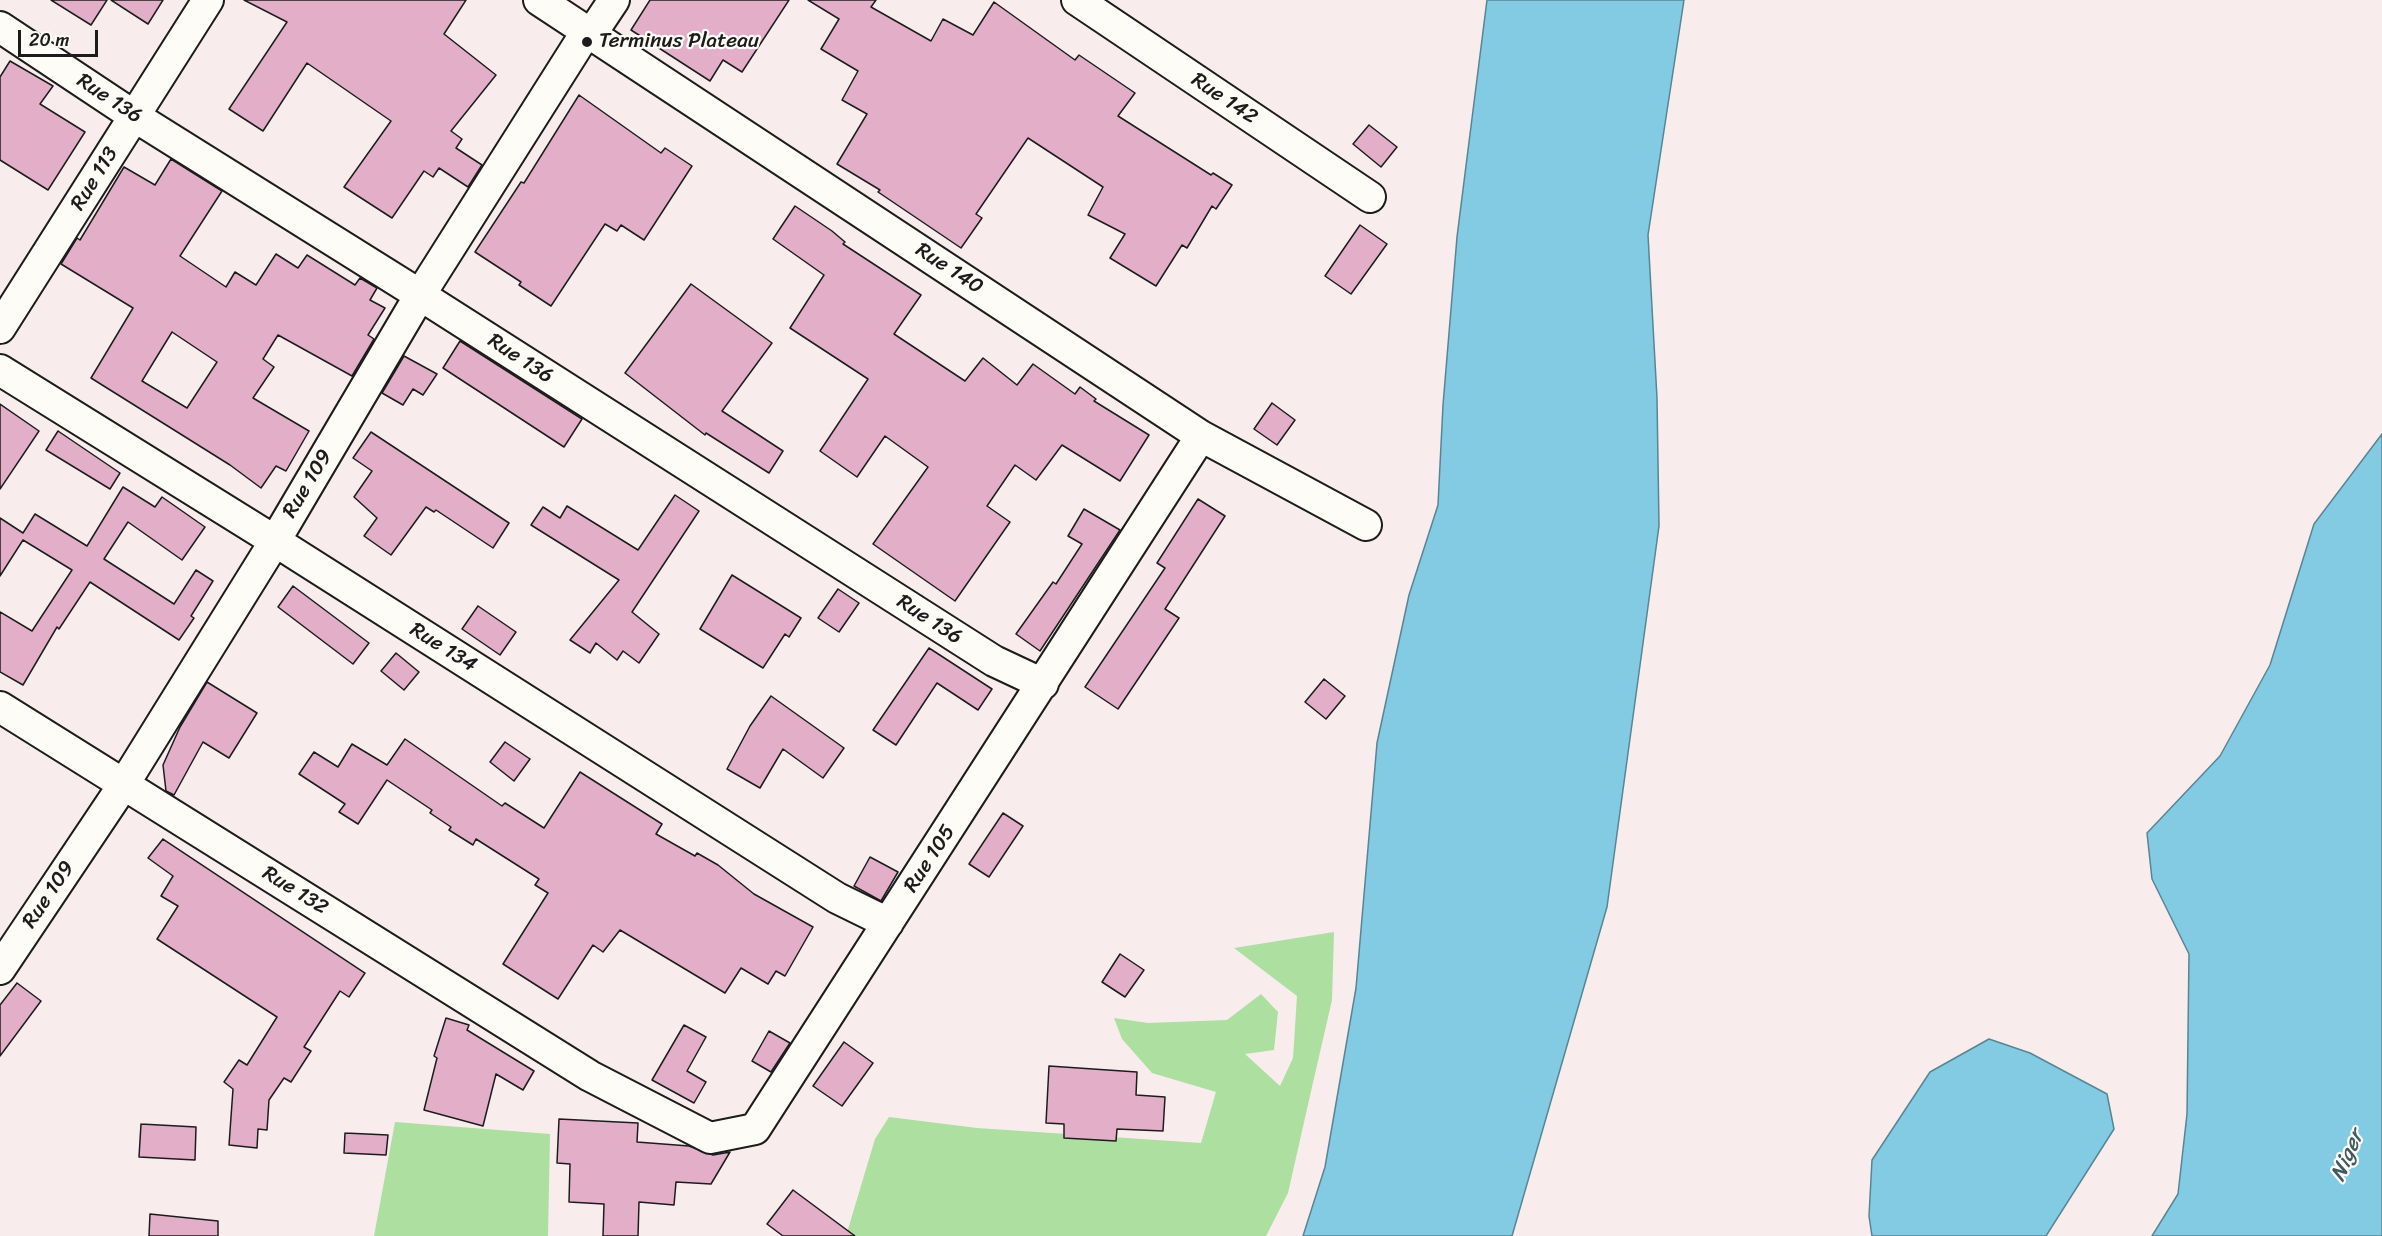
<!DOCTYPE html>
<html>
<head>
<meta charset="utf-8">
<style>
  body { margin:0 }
  #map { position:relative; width:2382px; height:1236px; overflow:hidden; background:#f8eced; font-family:Sriracha,sans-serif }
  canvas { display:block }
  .scale { position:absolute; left:18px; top:30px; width:80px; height:27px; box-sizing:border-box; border:3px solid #1c1c1c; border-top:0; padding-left:8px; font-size:18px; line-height:21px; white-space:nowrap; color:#1c1c1c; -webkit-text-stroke:4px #fdfcf7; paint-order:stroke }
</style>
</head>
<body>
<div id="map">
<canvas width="2382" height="1236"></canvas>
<div class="scale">20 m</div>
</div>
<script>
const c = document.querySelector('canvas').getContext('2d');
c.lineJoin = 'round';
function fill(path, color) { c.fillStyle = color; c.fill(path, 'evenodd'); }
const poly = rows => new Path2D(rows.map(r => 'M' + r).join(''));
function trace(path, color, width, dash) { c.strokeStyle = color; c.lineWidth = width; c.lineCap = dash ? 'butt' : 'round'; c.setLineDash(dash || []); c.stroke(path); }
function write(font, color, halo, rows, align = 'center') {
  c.font = font + ' Sriracha,sans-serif'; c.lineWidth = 4.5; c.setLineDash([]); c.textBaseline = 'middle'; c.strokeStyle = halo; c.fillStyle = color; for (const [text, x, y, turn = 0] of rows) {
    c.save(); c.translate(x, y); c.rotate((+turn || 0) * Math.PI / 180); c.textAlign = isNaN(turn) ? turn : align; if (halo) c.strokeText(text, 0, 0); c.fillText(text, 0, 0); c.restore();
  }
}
fill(poly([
  [1334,932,1332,1000,1312,1087,1288,1193,1266,1236,846,1236,875,1139,889,1117,977,1128,1201,1143,1216,1092,1152,1073,1122,1039,1114,1018,1148,1023,1227,1020,1261,994,1278,1012,1274,1050,1245,1054,1280,1086,1293,1058,1297,996,1234,948],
  [395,1122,550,1134,548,1236,374,1236]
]), '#acdfa0');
const water = poly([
  [1487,0,1684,0,1648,235,1657,398,1659,526,1607,907,1512,1236,1303,1236,1325,1167,1356,988,1377,743,1409,595,1438,505,1443,405,1457,237,1487,0],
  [2382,434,2382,1236,2152,1236,2178,1194,2187,1114,2189,954,2152,879,2147,833,2220,756,2270,665,2314,524,2382,434],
  [1989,1039,2030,1053,2107,1094,2114,1129,2046,1236,1872,1236,1869,1216,1872,1160,1930,1072,1989,1039]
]);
fill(water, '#82cbe3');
trace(water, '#598593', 1.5);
const building = poly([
  [51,0,107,0,91,25,51,0],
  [111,0,163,0,148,24,111,0],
  [244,0,466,0,444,34,496,75,451,131,462,139,456,148,482,165,468,187,439,168,433,177,424,171,392,218,344,187,391,121,307,63,263,131,229,109,287,22,244,0],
  [650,0,789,0,742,72,723,60,710,81,631,30,650,0],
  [808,0,876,0,871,7,931,41,943,19,973,35,994,2,1075,60,1079,55,1135,93,1118,116,1211,175,1213,173,1232,185,1216,209,1212,206,1187,248,1182,245,1156,286,1110,258,1125,234,1088,215,1103,187,1028,138,976,214,982,218,961,248,878,192,880,190,837,164,867,114,842,100,858,71,821,49,839,19,808,0],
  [10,61,53,86,40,104,85,132,48,190,0,160,0,77,10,61],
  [579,95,661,153,665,148,692,166,644,240,621,225,617,231,605,224,551,306,519,285,521,282,475,252,521,182,524,183,579,95],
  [1369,125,1397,147,1381,167,1353,144,1369,125],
  [171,159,222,191,180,256,226,287,235,272,256,285,276,254,298,268,307,255,355,285,360,278,377,288,370,300,385,308,368,335,374,339,352,376,278,335,263,359,274,367,253,398,309,431,286,471,276,466,261,488,230,465,91,378,133,308,61,264,77,238,80,240,124,167,155,185,171,159],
  [172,332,217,362,187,408,142,381,172,332],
  [795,206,832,231,845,242,843,244,921,295,894,334,965,381,983,358,1017,385,1033,364,1075,394,1080,387,1096,399,1094,401,1149,435,1120,481,1062,445,1036,480,1015,465,987,506,1010,522,955,601,873,544,928,467,885,436,857,477,820,451,868,379,790,328,824,275,773,239,795,206],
  [1360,225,1387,244,1351,294,1325,276,1360,225],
  [691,284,772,343,722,411,783,451,769,473,706,433,705,435,625,373,691,284],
  [460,341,582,419,564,447,443,368,460,341],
  [404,356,437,374,423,395,413,389,403,405,382,393,404,356],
  [1272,403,1295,420,1277,445,1254,429,1272,403],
  [0,404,39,431,0,489,0,404],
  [58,431,120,473,110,489,46,450,58,431],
  [371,432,509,523,493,548,436,510,434,512,426,507,391,555,364,536,377,518,354,497,372,471,353,458,371,432],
  [123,487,155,507,162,497,205,527,182,560,128,522,104,559,174,604,196,570,213,581,191,616,194,618,179,640,90,582,59,629,57,627,23,685,0,672,0,612,32,631,72,570,23,540,0,576,0,518,23,533,35,514,87,546,123,487],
  [675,495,699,511,632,612,659,634,639,663,623,651,617,660,596,643,590,653,570,640,619,580,531,525,543,507,560,518,567,506,638,550,675,495],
  [1198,499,1225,516,1165,609,1179,618,1118,709,1085,687,1165,568,1157,563,1198,499],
  [1084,509,1120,530,1040,651,1016,634,1053,582,1056,584,1082,544,1068,536,1084,509],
  [732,575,801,618,789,637,785,634,763,668,700,629,732,575],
  [293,586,369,643,353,664,278,607,293,586],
  [838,589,859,603,839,632,818,618,838,589],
  [478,606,516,632,500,655,462,629,478,606],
  [929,648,992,689,978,710,937,683,896,745,873,730,929,648],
  [396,653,419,672,404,690,381,671,396,653],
  [1324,679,1345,696,1326,719,1305,702,1324,679],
  [207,682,257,713,229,758,203,742,174,795,166,791,163,765,180,727,207,682],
  [771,696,844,748,823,778,783,749,760,788,727,769,750,726,771,696],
  [405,739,502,806,505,803,544,828,580,772,662,824,656,834,695,856,697,853,718,865,754,894,813,927,785,976,776,971,768,984,741,968,725,993,620,930,603,952,593,945,558,999,503,964,548,893,535,885,539,879,476,839,473,845,449,830,451,827,430,813,432,810,387,780,358,824,339,812,345,804,299,774,314,752,338,767,352,744,387,765,405,739],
  [505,742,530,759,514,781,490,762,505,742],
  [1003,813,1023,826,989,877,969,864,1003,813],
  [163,839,365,973,349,997,340,991,304,1047,311,1051,291,1082,284,1078,269,1100,267,1130,258,1129,257,1148,229,1145,233,1089,224,1082,239,1060,247,1065,277,1017,157,939,178,906,161,896,173,876,148,858,163,839],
  [870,857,898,872,881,901,854,886,870,857],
  [1120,954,1144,970,1125,997,1102,982,1120,954],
  [17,983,41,1001,0,1056,0,1005,17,983],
  [446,1018,469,1025,467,1030,534,1071,523,1090,496,1074,483,1126,424,1110,437,1058,434,1056,446,1018],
  [684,1025,706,1037,687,1071,706,1082,694,1103,652,1080,684,1025],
  [769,1031,790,1043,771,1072,752,1061,769,1031],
  [844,1042,873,1063,842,1106,813,1086,844,1042],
  [1049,1066,1137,1072,1136,1095,1165,1097,1163,1131,1117,1129,1116,1141,1064,1138,1064,1124,1046,1123,1049,1066],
  [559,1119,638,1123,637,1142,689,1146,713,1155,730,1152,711,1184,676,1182,674,1205,639,1202,638,1236,603,1236,604,1204,569,1202,570,1164,557,1163,559,1119],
  [141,1124,196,1127,195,1160,139,1157,141,1124],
  [345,1133,388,1135,386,1155,344,1153,345,1133],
  [793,1190,855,1236,783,1236,767,1224,793,1190],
  [150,1214,218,1221,218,1236,149,1236,150,1214]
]);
fill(building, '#e3aec7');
trace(building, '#1c1c1c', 1.5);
const minor = poly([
  [539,0,1201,436,1366,525],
  [1077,0,1370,197],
  [0,27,134,116,420,295,994,661,1043,684],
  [0,328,208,0],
  [0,370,275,541,837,898,888,923],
  [0,707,590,1076,710,1138,755,1129,1201,436],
  [0,969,124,784,275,541,420,295,587,31,596,27,614,0]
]);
trace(minor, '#1c1c1c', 34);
trace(minor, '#fdfcf7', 30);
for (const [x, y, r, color] of [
  [587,42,6,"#1c1c1c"]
]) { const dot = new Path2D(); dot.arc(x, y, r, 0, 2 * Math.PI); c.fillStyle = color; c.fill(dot); trace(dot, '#fdfcf7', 2); }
write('21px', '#1c1c1c', '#fdfcf7', [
  ["Terminus Plateau",599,42]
], 'left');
write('21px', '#1c1c1c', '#fdfcf7', [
  ["Rue 136",109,99,33],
  ["Rue 142",1224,99,34],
  ["Rue 113",95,179,-58],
  ["Rue 140",949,269,33],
  ["Rue 136",520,359,33],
  ["Rue 109",308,484,-59],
  ["Rue 136",929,620,33],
  ["Rue 134",443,648,32],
  ["Rue 105",930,859,-57],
  ["Rue 132",295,891,32],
  ["Rue 109",49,895,-56]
]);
write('italic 22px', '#405962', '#fdfcf7', [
  ["Niger",2348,1156,-67]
]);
</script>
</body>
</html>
